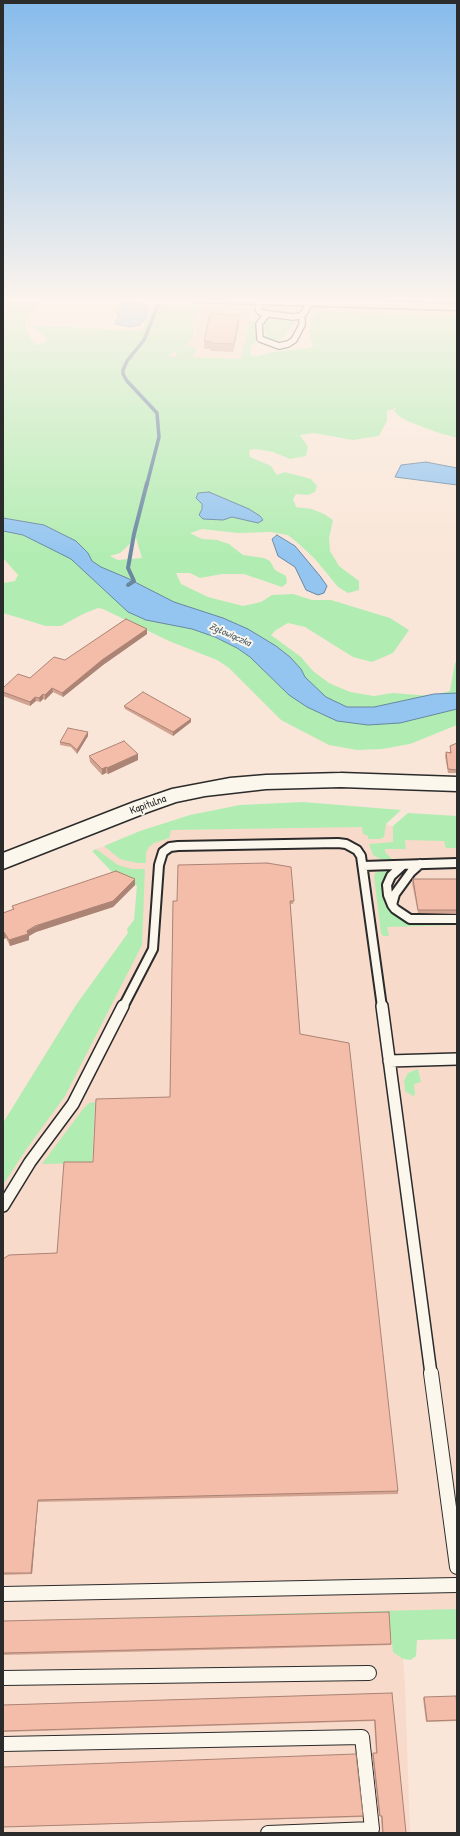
<!DOCTYPE html>
<html>
<head>
<meta charset="utf-8">
<style>
  body { margin:0 }
  #map { position:relative; width:460px; height:1836px; overflow:hidden; background:#f9e6d8; font-family:"Patrick Hand",sans-serif }
  canvas { display:block }
  .frame { position:absolute; inset:0; border:4px solid #2b2b2b; pointer-events:none }
</style>
</head>
<body>
<div id="map">
<canvas width="460" height="1836"></canvas>
<div class="frame"></div>
</div>
<script>
const c = document.querySelector('canvas').getContext('2d');
c.lineJoin = 'round';
function fill(path, color) { c.fillStyle = color; c.fill(path, 'evenodd'); }
const poly = rows => new Path2D(rows.map(r => 'M' + r).join(''));
function trace(path, color, width, dash) { c.strokeStyle = color; c.lineWidth = width; c.lineCap = dash ? 'butt' : 'round'; c.setLineDash(dash || []); c.stroke(path); }
function write(font, color, halo, rows, align = 'center') {
  c.font = font + ' "Patrick Hand",sans-serif'; c.lineWidth = 4; c.setLineDash([]); c.textBaseline = 'middle'; c.strokeStyle = halo; c.fillStyle = color; for (const [text, x, y, turn = 0] of rows) {
    c.save(); c.translate(x, y); c.rotate((+turn || 0) * Math.PI / 180); c.textAlign = isNaN(turn) ? turn : align; if (halo) c.strokeText(text, 0, 0); c.fillText(text, 0, 0); c.restore();
  }
}
fill(poly([
  [203,306,251,308,242,359,167,356,188,344,195,335,193,318],
  [363,816,416,835,457,836,457,1618,389,1619,403,1659,405,1683,410,1833,3,1833,3,1123,76,1005,128,933,127,929,134,920,137,886,113,873,102,861,96,849,174,827]
]), '#f8daca');
fill(poly([
  [6,299,39,299,25,323,25,328,35,345,45,343,47,338,31,325,141,331,156,304,203,306,193,318,194,337,188,344,167,356,176,357,177,351,187,346,196,347,193,357,184,357,241,359,249,320,257,323,257,339,255,344,251,345,250,352,253,357,272,352,310,348,313,346,310,336,311,318,317,311,457,316,457,438,436,432,410,422,400,417,394,411,396,408,387,411,387,421,379,436,353,440,314,433,300,435,308,447,306,456,290,459,273,452,256,449,249,450,250,457,271,466,277,475,285,472,311,479,317,486,315,492,308,495,296,494,293,499,296,507,312,509,324,514,333,520,329,538,330,551,339,566,359,581,359,590,348,593,338,587,315,559,299,544,288,535,271,532,238,533,202,529,190,533,202,539,217,540,229,544,243,555,264,558,270,561,275,570,286,576,287,583,282,587,244,574,222,574,200,578,190,573,176,573,181,584,208,597,243,606,261,602,272,595,293,594,312,600,331,600,390,618,409,630,393,653,372,662,353,657,305,627,288,623,276,630,271,635,301,657,313,671,329,683,350,692,374,696,393,693,431,696,450,691,455,663,457,661,457,725,410,744,382,749,357,750,329,745,281,720,229,668,217,660,169,641,103,609,98,608,83,614,61,626,46,626,3,613,3,583,15,581,18,575,3,558,3,524,25,522,3,518,3,302],
  [136,538,142,558,118,560,110,556,120,553],
  [272,316,284,318,295,323,286,335,278,341,267,339,262,328,262,322],
  [303,802,401,810,386,824,384,837,380,839,368,839,368,836,363,834,362,827,171,830,169,838,154,843,149,847,146,852,146,863,137,863,120,859,104,846,140,831,190,815,240,805],
  [408,813,457,816,457,848,446,848,444,841,405,840,406,849,385,849,385,852,393,860,380,859,373,855,369,844,393,842,393,826],
  [96,849,118,865,132,869,145,869,142,945,65,1096,25,1151,3,1185,3,1123,76,1005,128,933,127,929,134,920,137,886,113,873,92,851],
  [383,870,390,870,383,882,383,897,386,906,397,916,407,922,457,922,457,925,387,927,389,936,383,936,381,933,374,877,375,873],
  [418,1069,421,1082,414,1084,415,1095,413,1096,405,1091,404,1081,408,1073],
  [95,1102,92,1163,42,1164,83,1109,89,1103],
  [457,1609,457,1639,417,1640,416,1656,411,1660,403,1659,393,1652,389,1619,3,1623,3,1621]
]), '#b1edb2');
const water = poly([
  [123,303,141,304,148,307,146,317,140,325,131,327,115,324,119,315,116,311,120,304,123,303],
  [426,462,457,468,457,485,395,477,401,465,426,462],
  [209,492,249,509,260,516,263,520,258,523,232,517,223,520,203,519,199,515,202,509,202,504,196,498,198,493,209,492],
  [3,518,44,525,76,541,88,553,92,561,101,567,127,578,174,602,223,618,248,629,276,646,290,657,301,669,305,677,326,697,347,707,374,707,434,694,457,693,457,709,400,723,368,725,337,721,307,707,289,695,250,657,237,648,215,637,192,629,146,620,128,612,71,559,23,535,3,531,3,518],
  [277,535,295,546,320,576,327,586,324,593,318,595,306,590,295,567,278,556,272,539,277,535]
]);
fill(water, '#93c5f0');
trace(water, '#6987a1', 1);
trace(poly([
  [147,484,159,437,157,413,127,381,123,374,123,370,127,361,144,340,158,305]
]), '#6987a1', 3.5);
trace(poly([
  [128,585,134,581,128,568,134,534,147,483]
]), '#6987a1', 4);
const laneFar3 = poly([
  [260,302,258,310,262,313,293,317,300,316,304,313,310,302],
  [267,314,259,324,260,339,279,346,288,344,294,340,302,325,302,315]
]);
const laneFar2 = poly([
  [420,864,411,872,395,894,392,905,395,909,410,919,457,919],
  [363,866,457,863],
  [392,905,388,895,387,885,391,876,403,865],
  [123,1007,153,949,159,865,163,852,170,847,178,846,338,843,346,844,357,850,361,856,382,1007]
]);
const laneFar1 = poly([
  [382,1006,431,1374],
  [389,1061,457,1059],
  [3,1206,30,1162,73,1104,123,1006]
]);
const lane = poly([
  [431,1373,457,1567],
  [3,1594,457,1585],
  [3,1678,369,1673],
  [3,1744,362,1737,372,1829,268,1833]
]);
const street = poly([
  [192,299,294,299,457,304,457,310,196,302,192,299]
]);
const secondary = poly([
  [341,773,457,777,457,791,341,787,266,789,205,796,176,802,148,812,3,869,3,853,134,802,172,789,230,778,266,775,341,773]
]);
trace(laneFar3, '#2b2b2b', 8);
trace(laneFar2, '#2b2b2b', 12);
trace(laneFar1, '#2b2b2b', 14);
trace(lane, '#2b2b2b', 16);
trace(street, '#2b2b2b', 3);
trace(secondary, '#2b2b2b', 3);
trace(laneFar3, '#fbf7ec', 5.5);
trace(laneFar2, '#fbf7ec', 8);
trace(laneFar1, '#fbf7ec', 11);
trace(lane, '#fbf7ec', 14);
fill(street, '#fbf7ec');
fill(secondary, '#fbf7ec');
fill(poly([
  [239,315,239,323,233,352,210,351,210,349,204,349,204,341],
  [147,629,147,634,103,665,63,697,53,692,45,700,43,699,40,702,36,701,30,706,3,696,3,688,30,678],
  [124,706,191,719,191,722,173,736,125,709],
  [88,732,88,736,77,754,71,747,60,745,60,742],
  [457,743,457,773,448,773,445,756,446,752,450,753,450,746],
  [138,754,138,760,108,774,106,773,102,775,90,762,89,756],
  [135,879,135,885,113,907,36,932,29,936,29,940,10,946,6,938,3,939,3,913,13,910,12,906],
  [413,879,457,879,457,914,418,913,412,883],
  [173,901,294,901,293,904,290,904,300,1034,398,1491,398,1494,38,1502,32,1574,3,1575,3,1259,57,1253,93,1162,170,1097],
  [3,1621,391,1644,391,1645,285,1648,3,1655],
  [392,1693,406,1833,382,1833,381,1816,379,1816,372,1754,373,1753,376,1753,374,1721,3,1732,3,1705],
  [424,1697,457,1707,457,1721,426,1722,423,1698],
  [3,1767,363,1816,362,1817,3,1827]
]), '#d2a391');
fill(poly([
  [239,315,239,323,233,352,234,344],
  [147,629,147,634,103,665,63,697,62,693,102,660],
  [52,688,53,692,45,700,45,695],
  [43,694,43,699,40,702,39,698],
  [35,697,36,701,30,706,30,702],
  [191,719,191,722,173,736,173,732],
  [88,732,88,736,77,754,77,750],
  [138,754,138,760,108,774,107,768],
  [106,767,106,773,102,775,102,769],
  [135,879,135,885,113,907,36,932,29,936,29,940,10,946,9,940,27,931],
  [4,932,6,938,3,939,3,933],
  [38,1500,38,1502,32,1574,31,1573]
]), '#ab8476');
const building = poly([
  [210,313,239,315,234,344,210,343,211,341,204,341,210,313],
  [126,619,147,629,102,660,62,693,52,688,45,695,43,694,39,698,35,697,30,702,3,692,3,688,18,674,30,678,54,657,65,660,126,619],
  [143,692,191,719,173,732,124,706,143,692],
  [68,728,88,732,77,750,70,744,60,742,68,728],
  [124,741,138,754,107,768,106,767,102,769,89,756,124,741],
  [457,743,457,770,448,769,446,752,451,753,450,746,457,743],
  [267,863,291,867,294,901,290,901,300,1034,349,1043,398,1491,38,1500,31,1573,3,1573,3,1259,9,1255,57,1253,64,1162,93,1162,96,1099,170,1097,173,901,177,901,178,865,267,863],
  [116,871,135,879,113,901,35,926,27,931,28,934,9,940,4,932,3,933,3,913,14,909,12,906,116,871],
  [413,879,457,879,457,910,418,910,413,879],
  [389,1612,391,1644,3,1653,3,1621,389,1612],
  [392,1693,406,1833,383,1833,382,1816,380,1816,373,1753,377,1753,375,1720,3,1731,3,1705,392,1693],
  [456,1696,457,1707,457,1720,427,1721,424,1697,456,1696],
  [356,1754,363,1816,3,1827,3,1767,356,1754]
]);
fill(building, '#f4bda9');
trace(building, '#ab8476', 1);
const sky = c.createLinearGradient(0, 0, 0, 556);
sky.addColorStop(0, '#86bbeb');
sky.addColorStop(0.54, '#fcf4ed');
sky.addColorStop(1, '#fcf4ed00');
c.fillStyle = sky;
c.fillRect(0, 0, 460, 556);
write('italic 10px', '#4a5966', '#fbf7ec', [
  ["Zgłowiączka",230,635,24]
]);
write('11px', '#2b2b2b', '#fbf7ec', [
  ["Kapitulna",148,805,-20]
]);
</script>
</body>
</html>
